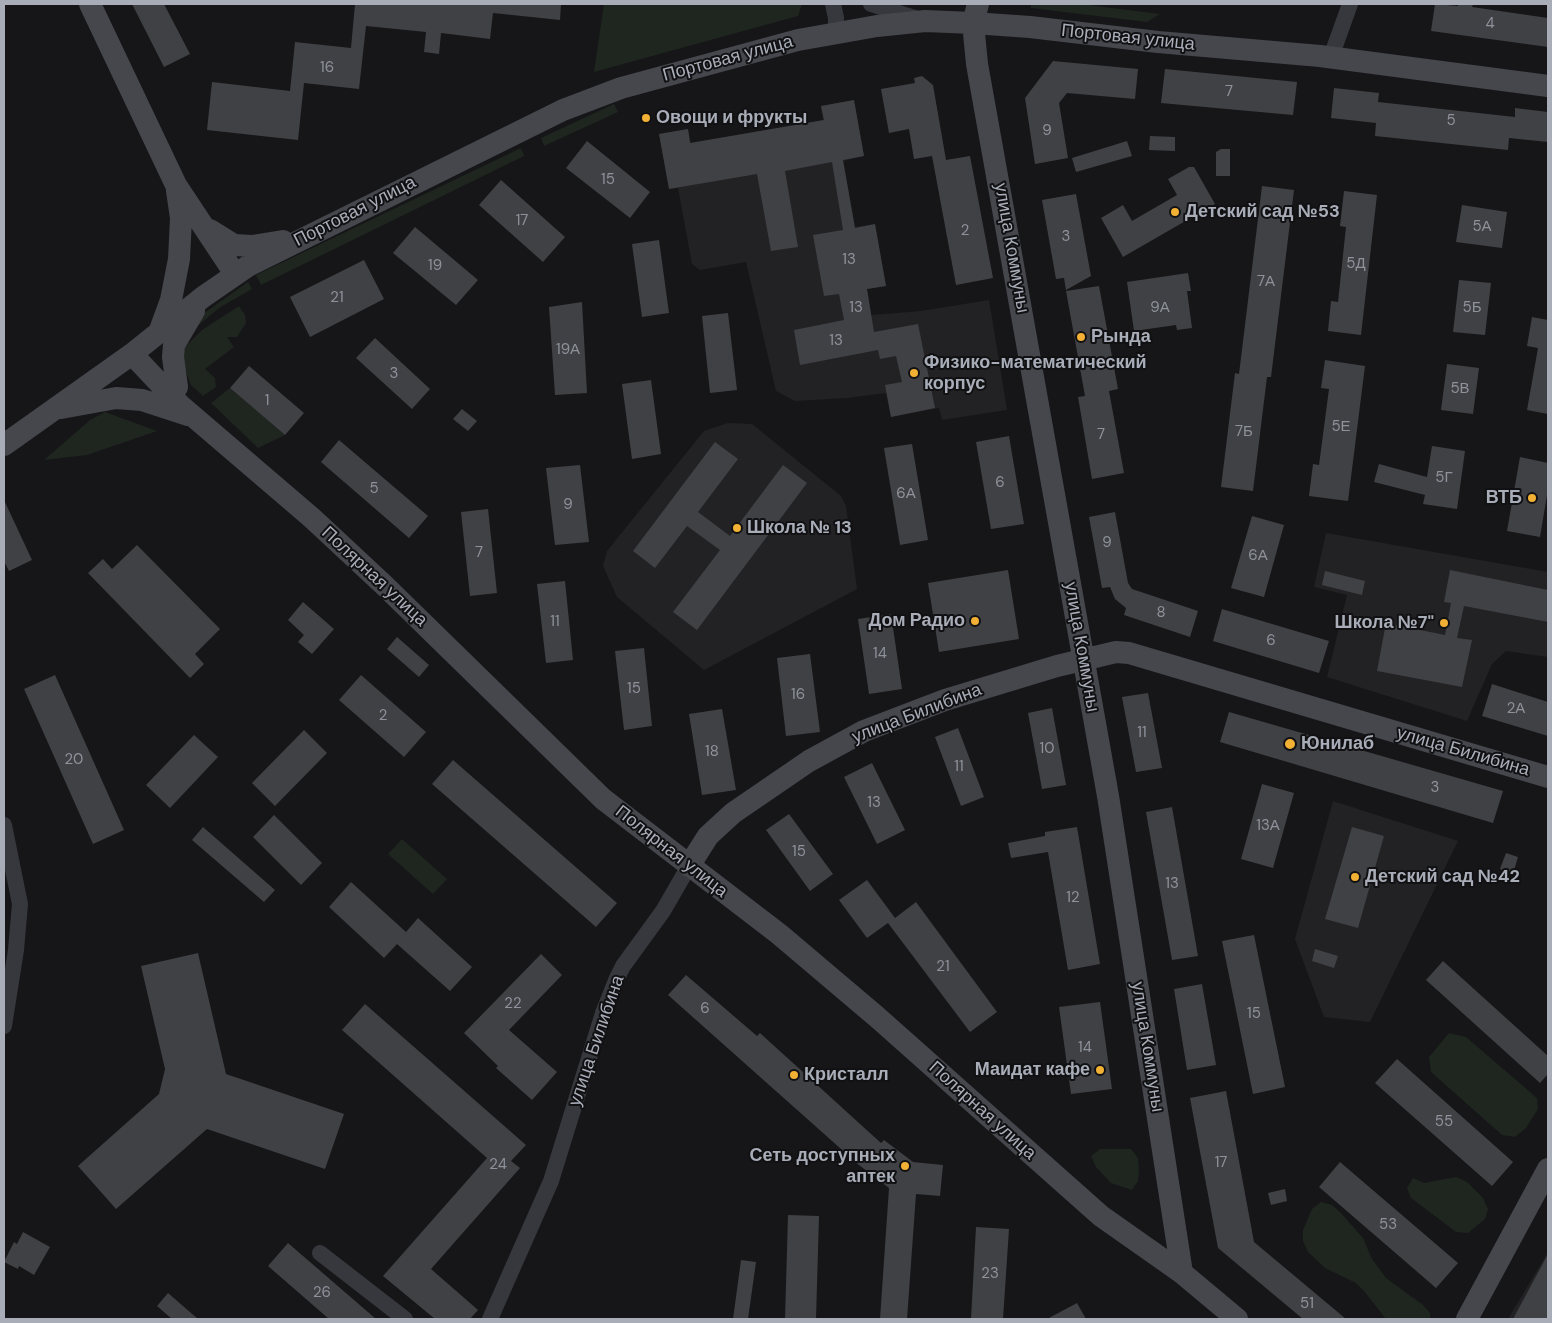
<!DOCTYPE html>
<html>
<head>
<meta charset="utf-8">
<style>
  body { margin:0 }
  #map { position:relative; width:1552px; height:1323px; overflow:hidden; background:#161618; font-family:"DM Sans",sans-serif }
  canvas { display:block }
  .frame { position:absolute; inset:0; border:5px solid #a8adb8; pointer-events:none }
</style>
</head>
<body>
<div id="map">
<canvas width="1552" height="1323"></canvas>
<div class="frame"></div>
</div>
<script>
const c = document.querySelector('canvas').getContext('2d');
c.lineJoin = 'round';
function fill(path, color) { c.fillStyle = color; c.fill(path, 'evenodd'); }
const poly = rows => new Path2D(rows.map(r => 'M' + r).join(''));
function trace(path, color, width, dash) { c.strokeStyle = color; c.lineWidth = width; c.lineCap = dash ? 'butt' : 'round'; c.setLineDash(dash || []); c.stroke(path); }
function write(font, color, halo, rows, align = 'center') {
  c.font = font + ' "DM Sans",sans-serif'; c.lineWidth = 4; c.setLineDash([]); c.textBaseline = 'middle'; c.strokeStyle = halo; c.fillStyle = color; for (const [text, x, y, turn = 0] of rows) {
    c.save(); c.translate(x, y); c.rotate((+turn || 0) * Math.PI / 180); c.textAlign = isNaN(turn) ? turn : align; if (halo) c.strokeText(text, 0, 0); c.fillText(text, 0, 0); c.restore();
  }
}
fill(poly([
  [854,100,864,156,843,161,855,227,875,224,886,286,867,289,871,315,921,311,989,300,1007,410,942,420,939,408,891,417,886,393,847,398,795,401,776,391,746,262,700,270,692,264,678,188,669,189,659,134,688,129,691,143,823,120,821,106],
  [728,423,752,424,841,496,846,506,857,589,704,670,617,597,603,566,607,551,704,431],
  [1326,533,1548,572,1548,657,1506,651,1492,664,1467,721,1327,677,1347,595,1314,587],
  [1333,801,1458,841,1370,1022,1324,1017,1295,939],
  [1548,1252,1548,1319,1508,1319]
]), '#222225');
fill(poly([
  [604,4,802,4,798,16,594,72],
  [1031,4,1080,4,1160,14,1147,22,1031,8],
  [614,104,618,112,544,146,541,138],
  [521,148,524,156,261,285,256,275],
  [248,282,252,289,219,308,194,329,193,321],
  [239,306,245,315,246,323,237,337,227,337,234,347,205,369,215,378,216,387,203,396,191,385,183,364,182,354,186,346,202,330],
  [230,388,285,435,258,448,211,403],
  [105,412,157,431,87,455,44,460,90,420],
  [402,839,447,879,433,894,388,854],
  [1449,1033,1466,1037,1537,1098,1538,1109,1526,1128,1515,1137,1502,1135,1431,1072,1429,1057],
  [1100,1149,1131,1149,1138,1158,1139,1170,1138,1181,1132,1190,1111,1183,1096,1167,1091,1156],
  [1456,1177,1467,1182,1483,1198,1488,1209,1485,1219,1468,1233,1456,1232,1411,1198,1407,1188,1413,1178,1424,1183],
  [1321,1202,1332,1205,1341,1213,1363,1238,1372,1259,1386,1278,1423,1305,1430,1313,1430,1319,1386,1319,1364,1291,1356,1283,1325,1268,1308,1252,1303,1241,1303,1230,1312,1209]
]), '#1e261f');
fill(poly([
  [132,4,164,4,190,54,164,67],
  [355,4,561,4,560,20,493,13,490,39,441,33,439,54,424,52,426,32,366,26,359,89,304,83,298,140,207,130,212,82,290,91,295,42,351,48],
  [1435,4,1458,6,1458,4,1473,4,1472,7,1548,18,1548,47,1431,31],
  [1053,61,1138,69,1135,99,1067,93,1059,103,1068,158,1035,164,1025,98],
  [1165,69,1297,82,1293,115,1161,103],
  [922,76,933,85,946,160,970,156,993,278,956,285,932,156,914,159,909,129,889,133,881,89,915,83,914,78],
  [1334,88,1379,93,1378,102,1515,117,1515,108,1548,112,1548,142,1509,138,1508,150,1375,136,1376,123,1331,118],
  [854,100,864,156,843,160,855,228,875,224,886,286,867,289,874,332,918,324,935,408,891,417,885,385,902,382,896,356,880,359,878,350,800,365,794,330,844,320,839,294,824,296,813,235,843,230,832,162,785,171,798,247,771,251,757,174,669,189,659,134,688,129,690,143,824,120,821,106],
  [1150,136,1175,137,1175,151,1149,150],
  [587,141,650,192,630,218,566,168],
  [1127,141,1132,156,1076,172,1072,158],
  [1221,149,1230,149,1230,176,1216,176,1216,152],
  [1189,167,1194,167,1215,204,1123,257,1101,218,1123,205,1132,221,1177,195,1168,179],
  [501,180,565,237,543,262,479,205],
  [1262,186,1294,190,1271,377,1267,377,1253,491,1221,487,1235,373,1239,374],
  [1344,191,1377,195,1361,335,1328,331,1331,301,1338,302,1346,227,1340,226],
  [1076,194,1091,276,1066,290,1064,278,1056,279,1042,200],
  [1462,205,1507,212,1502,248,1456,242],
  [415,227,478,280,456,305,393,253],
  [659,240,669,313,642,317,632,244],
  [364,260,384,299,310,337,290,297],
  [1188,273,1191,291,1187,291,1192,328,1177,330,1176,325,1134,331,1127,282],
  [1459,280,1491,283,1485,335,1453,332],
  [1099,286,1118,389,1109,391,1124,473,1092,479,1078,397,1085,396,1066,291],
  [582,302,587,393,555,395,549,307],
  [728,313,737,390,710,393,702,316],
  [1532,317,1548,320,1548,414,1527,410,1538,348,1527,346],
  [375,338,430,389,412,409,356,358],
  [1325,360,1365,366,1348,501,1309,496,1313,464,1319,465,1329,389,1321,388],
  [1447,364,1479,368,1473,414,1441,410],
  [249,366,304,413,285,435,230,388],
  [651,380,661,454,632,459,622,384],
  [462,409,477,421,468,431,453,419],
  [1009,436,1024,524,991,529,976,442],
  [339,440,428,516,409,538,321,462],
  [715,442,738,459,698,512,730,536,783,465,807,483,697,630,673,612,720,550,687,526,655,568,633,551],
  [912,444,928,540,900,545,884,448],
  [1432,446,1465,451,1457,509,1423,504,1425,495,1374,482,1379,464,1427,477],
  [1520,457,1548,463,1548,489,1540,537,1507,531],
  [580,465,589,542,555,545,546,468],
  [4,500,32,560,9,571,4,561],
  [488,509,497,593,470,596,461,512],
  [1115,512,1128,583,1132,589,1198,611,1190,637,1124,615,1126,608,1115,599,1110,587,1102,588,1089,517],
  [1252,516,1284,525,1264,597,1231,588],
  [137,545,220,629,195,654,204,664,190,678,88,573,103,559,112,569],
  [1008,570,1019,639,939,652,928,583],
  [1450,570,1548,590,1548,622,1464,606,1457,638,1472,640,1462,687,1377,671,1386,623,1445,635,1451,603,1444,602],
  [1325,571,1365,581,1362,595,1322,585],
  [565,581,573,660,546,663,537,584],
  [303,602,334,629,312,654,298,642,304,635,288,620],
  [1222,609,1329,641,1319,673,1213,641],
  [891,614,902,689,869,694,858,619],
  [397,637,429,665,419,677,387,649],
  [644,648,652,726,624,730,615,651],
  [810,654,820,732,786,736,777,658],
  [55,675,124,830,93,844,24,689],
  [361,675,426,732,404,757,339,700],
  [1492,684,1548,702,1548,736,1482,716],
  [1148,693,1162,768,1136,772,1122,697],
  [1052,708,1066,785,1042,789,1028,713],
  [722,709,736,790,702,795,689,714],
  [1229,712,1503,791,1493,823,1220,742],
  [958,728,984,797,961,806,935,737],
  [304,730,327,753,275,806,252,783],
  [194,735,218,757,170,808,146,785],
  [453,760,617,903,596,927,432,784],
  [872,763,905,830,877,844,844,777],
  [1262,784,1294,793,1273,868,1241,859],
  [1172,807,1198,956,1172,960,1146,812],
  [789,814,833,874,810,891,766,830],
  [274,815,322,863,301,885,253,837],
  [203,827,275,890,264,902,192,840],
  [1077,827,1100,964,1068,970,1048,852,1011,858,1008,843,1045,836,1045,832],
  [1352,827,1384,836,1358,928,1325,919],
  [1506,853,1518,857,1513,874,1500,869],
  [867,880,895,918,916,902,997,1012,970,1032,888,923,867,938,839,900],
  [351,882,406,932,418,918,472,967,450,991,397,944,384,958,329,907],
  [1254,935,1285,1087,1253,1094,1222,941],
  [1315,949,1338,956,1334,968,1312,961],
  [198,953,226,1074,344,1114,325,1169,207,1129,116,1209,78,1166,159,1094,165,1069,141,966],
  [541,954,562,975,509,1030,557,1072,532,1100,496,1068,498,1066,464,1033],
  [1443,961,1548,1056,1548,1074,1540,1083,1426,980],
  [686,975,757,1036,760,1033,881,1143,884,1140,913,1162,943,1165,940,1196,916,1194,907,1319,880,1319,889,1188,859,1165,668,995],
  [1202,984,1216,1065,1187,1070,1174,989],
  [1100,1002,1112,1089,1071,1094,1059,1007],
  [365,1004,526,1145,511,1161,520,1168,431,1269,478,1310,470,1319,435,1319,383,1276,487,1158,342,1030],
  [1397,1059,1513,1162,1492,1186,1375,1083],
  [1226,1091,1254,1242,1346,1319,1303,1319,1218,1248,1190,1098],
  [1340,1162,1458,1263,1436,1288,1319,1187],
  [1285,1189,1287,1201,1271,1205,1268,1193],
  [788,1215,819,1216,816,1319,785,1319],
  [976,1227,1009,1229,1003,1319,971,1319],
  [23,1232,50,1247,34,1275,19,1266,18,1269,4,1262,14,1242,17,1244],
  [288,1243,376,1319,329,1319,268,1266],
  [1548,1254,1548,1319,1513,1319],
  [741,1260,756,1262,748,1319,733,1319],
  [168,1293,198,1319,172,1319,157,1306],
  [1077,1303,1086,1319,1047,1319]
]), '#404145');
trace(poly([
  [833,4,836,18,836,31],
  [871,4,918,19],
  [1331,57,1350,4],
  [4,825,20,904,16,950,4,1026],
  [320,1253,405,1319],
  [490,1319,551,1181,603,1013,617,978,623,966,663,911,689,866]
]), '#37383d', 16);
trace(poly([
  [90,4,176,185,235,274],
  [978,4,973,23,977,64,1108,796,1182,1273],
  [210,230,234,245,252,246,283,241],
  [160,330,171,300,179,259,181,218,177,191],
  [132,354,180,405,312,518,385,586,603,799,779,934,877,1017,1101,1216,1182,1273,1237,1319],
  [177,387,173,357,174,345,194,311],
  [61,408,116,398,142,400,188,415],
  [4,445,132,354,203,297,248,266,563,110,621,88,798,40,877,26,925,21,973,23,1030,27,1158,42,1320,56,1548,86],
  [689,866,708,836,733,813,809,761,864,731,945,700,1057,666,1116,652,1129,653,1548,777],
  [1467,1319,1548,1169]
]), '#45474d', 22);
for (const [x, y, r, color] of [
  [646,118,5,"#f2b134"],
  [1175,212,5,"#f2b134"],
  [1081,337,5,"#f2b134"],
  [914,373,5,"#f2b134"],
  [1532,498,5,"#f2b134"],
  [737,528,5,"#f2b134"],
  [975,621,5,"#f2b134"],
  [1444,623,5,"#f2b134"],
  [1290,744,6,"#f2b134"],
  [1355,877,5,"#f2b134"],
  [1100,1070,5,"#f2b134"],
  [794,1075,5,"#f2b134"],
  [905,1166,5,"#f2b134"]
]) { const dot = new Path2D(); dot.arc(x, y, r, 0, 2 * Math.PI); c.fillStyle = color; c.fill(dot); trace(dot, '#111113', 2); }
write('15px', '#8e929b', null, [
  ["4",1490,24],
  ["16",327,68],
  ["7",1229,92],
  ["5",1451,121],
  ["9",1047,131],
  ["15",608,180],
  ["17",522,221],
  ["5А",1482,227],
  ["2",965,231],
  ["3",1066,237],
  ["13",849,260],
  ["5Д",1356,264],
  ["19",435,266],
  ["7А",1266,282],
  ["21",337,298],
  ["13",856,308],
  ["9А",1160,308],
  ["5Б",1472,308],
  ["13",836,341],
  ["19А",568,350],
  ["3",394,374],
  ["5В",1460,389],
  ["1",267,401],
  ["5Е",1341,427],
  ["7Б",1244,432],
  ["7",1101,435],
  ["5Г",1444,478],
  ["6",1000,483],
  ["5",374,489],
  ["6А",906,494],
  ["9",568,505],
  ["9",1107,543],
  ["7",479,553],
  ["6А",1258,556],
  ["8",1161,613],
  ["11",555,622],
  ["6",1271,641],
  ["14",880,654],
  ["15",634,689],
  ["16",798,695],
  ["2А",1516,709],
  ["2",383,716],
  ["11",1142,733],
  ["10",1047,749],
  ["18",712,752],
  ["20",74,760],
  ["11",959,767],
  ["3",1435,788],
  ["13",874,803],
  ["13А",1268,826],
  ["15",799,852],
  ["13",1172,884],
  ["12",1073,898],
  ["21",943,967],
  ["22",513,1004],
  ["6",705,1009],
  ["15",1254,1014],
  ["14",1085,1048],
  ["55",1444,1122],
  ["17",1221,1163],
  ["24",498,1165],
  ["53",1388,1225],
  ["23",990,1274],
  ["26",322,1293],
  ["51",1307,1304]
]);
write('18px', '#a8adb8', '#111113', [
  ["Портовая улица",1128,38,6],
  ["Портовая улица",728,59,-15],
  ["Портовая улица",355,212,-27],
  ["улица Коммуны",1011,248,80],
  ["Полярная улица",374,577,43],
  ["улица Коммуны",1081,647,80],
  ["улица Билибина",917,714,-21],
  ["улица Билибина",1463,752,16],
  ["Полярная улица",671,852,38],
  ["улица Билибина",597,1041,-71],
  ["улица Коммуны",1147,1047,81],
  ["Полярная улица",982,1111,42]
]);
write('bold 18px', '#a8adb8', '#111113', [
  ["Овощи и фрукты",656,118],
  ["Детский сад №53",1185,212],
  ["Рында",1091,337],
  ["Физико-математический",924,363],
  ["корпус",924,384],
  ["ВТБ",1522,498,"right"],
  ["Школа № 13",747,528],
  ["Дом Радио",965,621,"right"],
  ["Школа №7\"",1434,623,"right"],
  ["Юнилаб",1301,744],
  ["Детский сад №42",1365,877],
  ["Маидат кафе",1090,1070,"right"],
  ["Кристалл",804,1075],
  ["Сеть доступных",895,1156,"right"],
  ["аптек",895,1177,"right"]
], 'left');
</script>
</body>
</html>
